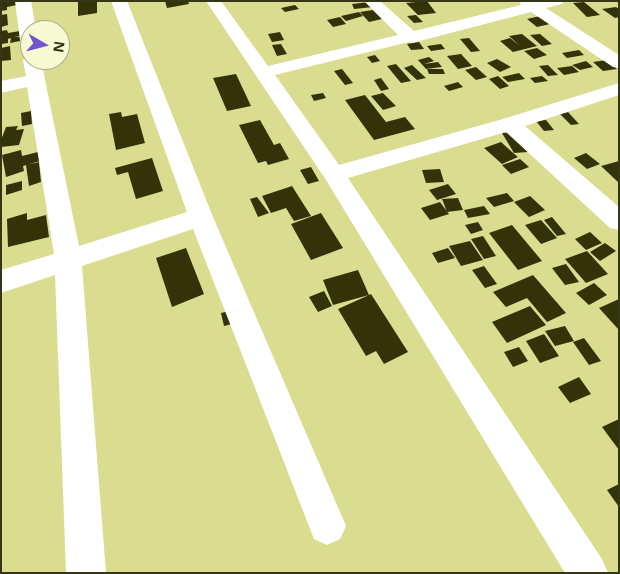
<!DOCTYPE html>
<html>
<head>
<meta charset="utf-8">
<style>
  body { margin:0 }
  #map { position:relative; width:620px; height:574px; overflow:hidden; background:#dadc8f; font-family:"Noto Sans",sans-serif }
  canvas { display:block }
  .frame { position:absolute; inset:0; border:2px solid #353616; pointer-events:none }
  .north { position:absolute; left:20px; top:20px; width:50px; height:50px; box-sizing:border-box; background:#f8fad4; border:1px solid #aaac88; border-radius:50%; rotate:98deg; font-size:14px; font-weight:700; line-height:20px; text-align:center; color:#353616 }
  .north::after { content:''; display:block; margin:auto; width:18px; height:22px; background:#7155cf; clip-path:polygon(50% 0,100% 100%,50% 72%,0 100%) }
</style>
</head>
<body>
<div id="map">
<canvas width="620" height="574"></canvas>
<div class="frame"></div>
<div class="north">N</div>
</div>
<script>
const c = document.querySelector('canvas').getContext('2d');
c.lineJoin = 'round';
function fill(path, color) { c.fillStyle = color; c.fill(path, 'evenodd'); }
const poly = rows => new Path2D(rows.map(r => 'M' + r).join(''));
fill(poly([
  [1,1,17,1,17,5,7,7,7,10,1,11],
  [78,1,97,1,97,13,78,16],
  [165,1,188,1,189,4,167,8],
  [427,1,436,13,418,15,406,3],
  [370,2,373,7,354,9,352,4],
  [584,2,600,15,587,17,573,3],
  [295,5,299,9,285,12,281,8],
  [616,7,619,9,619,17,615,18,602,9],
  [373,10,382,19,369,22,360,12],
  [359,12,363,16,346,21,341,16],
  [7,14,8,25,1,27,1,15],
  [416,15,423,22,414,23,407,16],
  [540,16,550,24,537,27,527,19],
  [340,17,346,24,333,27,327,20],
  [7,30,8,33,20,31,21,36,14,37,21,37,20,41,10,43,11,38,8,39,8,43,1,44,1,31],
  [280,32,284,40,272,42,268,34],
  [522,34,537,46,513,52,500,41,510,38,520,46,509,36],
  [540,34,552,44,542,46,530,35],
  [469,38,480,51,471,52,460,39],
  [419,42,424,49,411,50,407,44],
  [281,44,287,54,277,56,272,45],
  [441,44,445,49,431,51,427,46],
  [10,46,11,60,1,61,1,48],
  [537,48,547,55,534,59,524,51],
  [579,50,584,55,567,58,562,53],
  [461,54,472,66,458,69,447,56],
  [375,55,380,61,372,63,367,57],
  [429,57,434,61,424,64,438,62,442,67,426,69,418,60],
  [497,59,511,67,500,72,487,63],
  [607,60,617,69,603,71,593,62],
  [586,61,593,67,580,70,572,65],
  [396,64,411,81,401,83,387,66],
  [412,65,426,78,417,80,404,68],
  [548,65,558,75,548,76,539,66],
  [572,66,579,72,564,75,557,68],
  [476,67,487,77,476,80,465,70],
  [342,69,353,83,345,85,334,71],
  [427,69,443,69,445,74,429,74],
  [519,73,525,79,508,82,502,77],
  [236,74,251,106,227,111,213,78],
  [498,76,509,86,500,89,489,79],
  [542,76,548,81,535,83,530,78],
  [381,78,389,89,381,91,374,80],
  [458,82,463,87,449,91,444,86],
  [323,93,326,98,314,101,311,95],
  [383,93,396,106,383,110,371,96],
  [365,95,386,122,405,117,415,129,374,140,345,100],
  [31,111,32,124,22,126,21,113],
  [121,112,122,117,137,114,145,143,116,150,109,114],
  [568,112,579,124,571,125,560,114],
  [260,120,274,145,280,143,289,159,268,165,266,161,258,163,239,125],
  [546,120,554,130,544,131,536,121],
  [18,126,16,130,24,129,19,145,1,147,1,140,6,127],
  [516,132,528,152,514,153,502,133],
  [501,142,512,152,518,157,502,164,484,148],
  [21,150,22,156,38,152,40,161,23,166,24,171,6,177,2,155],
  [586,153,600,164,587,169,574,158],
  [152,158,163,191,136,199,128,172,117,175,115,168],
  [520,159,529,167,511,174,502,165],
  [619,161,619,183,601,166],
  [39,162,41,182,29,186,26,165],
  [311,167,319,181,308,184,300,170],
  [440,169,444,182,426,183,422,170],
  [22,181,22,190,6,195,6,185],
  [448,184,456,194,437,200,429,190],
  [292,186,311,216,294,221,286,208,271,213,262,196],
  [507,193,514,201,494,207,486,198],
  [530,196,545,210,529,217,514,202],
  [257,197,269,213,258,217,250,199],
  [458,198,463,210,447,212,442,199],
  [440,202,449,214,430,220,421,208],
  [484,206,490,214,468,218,464,210],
  [27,213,27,220,46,215,49,237,8,247,7,219],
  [321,213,343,248,311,260,291,224],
  [552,217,566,234,557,236,544,220],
  [541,220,557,238,541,244,525,225],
  [478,222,483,230,471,234,465,225],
  [512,225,542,261,518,270,489,233],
  [590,232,602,243,586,250,575,239],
  [483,236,496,256,484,259,471,239],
  [470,241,483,260,461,266,449,246],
  [605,243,616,251,600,261,590,252],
  [186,248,204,294,172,307,156,258],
  [448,248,455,258,438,263,432,253],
  [587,251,608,274,586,283,565,259],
  [566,264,579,282,565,285,552,268],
  [484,266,497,284,485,288,472,270],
  [358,270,369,295,371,294,408,352,384,364,376,351,366,356,338,309,369,295,333,305,323,280],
  [533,275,566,313,547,322,527,298,506,307,493,292],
  [594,283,607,295,589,305,576,293],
  [324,291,332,306,318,312,309,297],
  [619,299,619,330,599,308],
  [530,306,546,325,507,343,492,322],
  [234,310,236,323,224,326,221,313],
  [565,326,574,341,555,346,545,331],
  [544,334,559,356,540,363,526,341],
  [584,338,601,361,589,365,573,342],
  [519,347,528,361,513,367,504,352],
  [579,377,591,394,570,403,558,387],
  [619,419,619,450,602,427],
  [619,484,619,507,607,490]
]), '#33330a');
fill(poly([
  [15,1,31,1,36,30,30,30,30,53,24,52,21,48,15,1],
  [111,1,127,1,213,217,346,526,340,539,327,545,314,539,193,229,82,266,106,573,66,573,55,275,1,293,1,270,54,254,27,87,1,93,1,81,26,76,23,60,26,56,30,55,30,60,41,60,79,246,187,212,111,1],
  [206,1,221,1,268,66,398,35,364,1,380,1,414,31,521,5,519,1,564,1,562,4,546,8,619,55,619,68,613,67,531,12,412,43,409,42,275,75,339,165,503,119,619,83,619,95,525,126,619,207,619,230,610,228,506,132,348,178,602,559,608,573,565,573,326,180,206,1]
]), '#fff');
</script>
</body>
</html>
